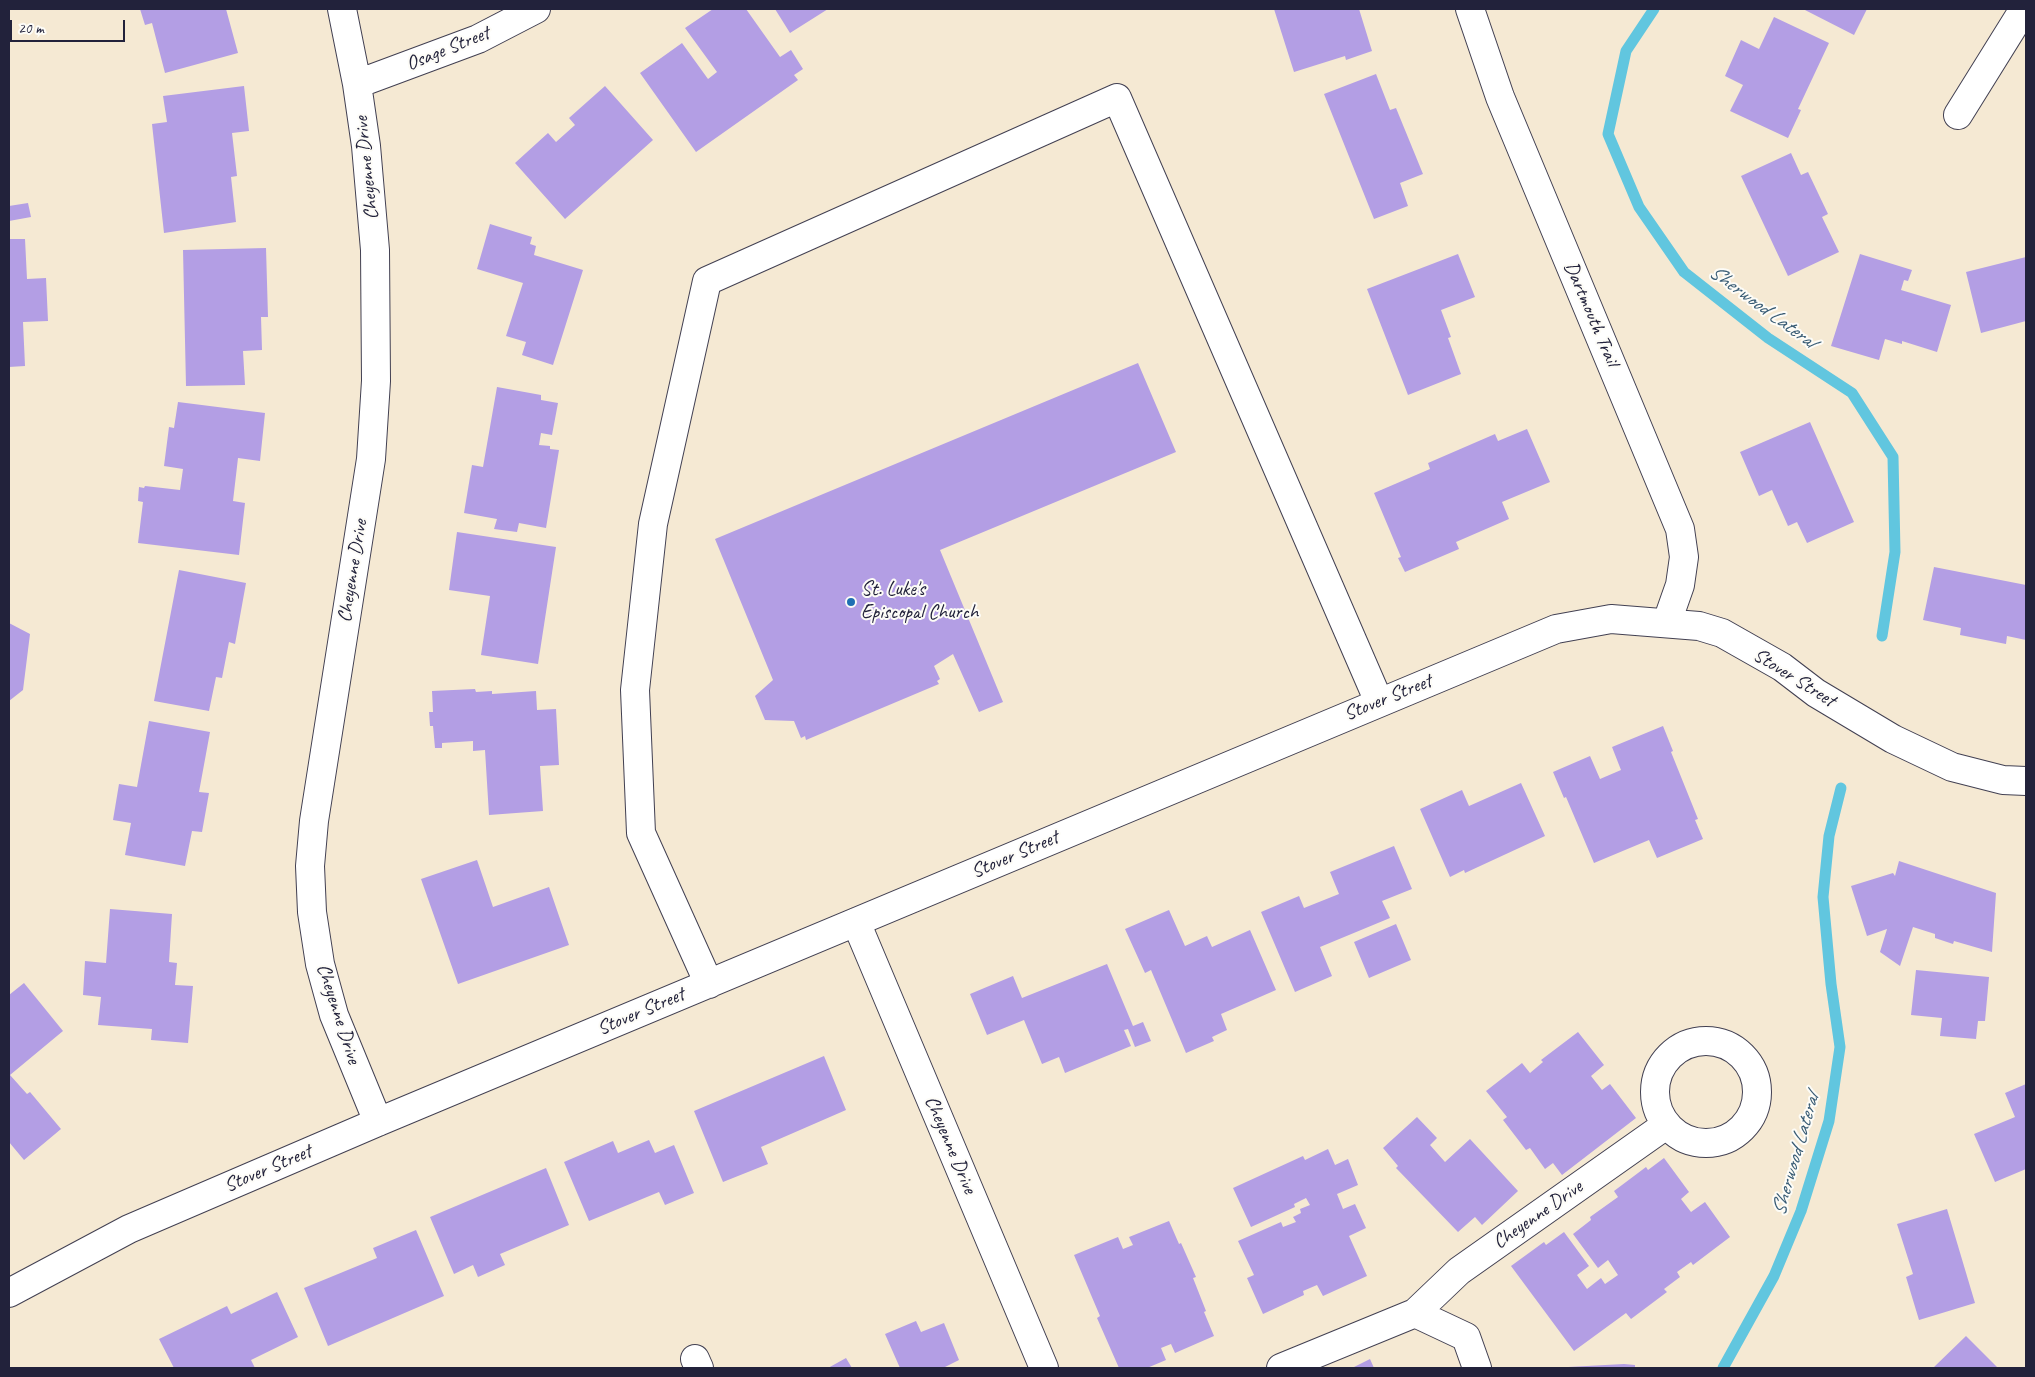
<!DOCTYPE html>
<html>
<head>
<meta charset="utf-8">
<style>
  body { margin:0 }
  #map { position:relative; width:2035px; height:1377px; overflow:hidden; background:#f5e9d3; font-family:Caveat,sans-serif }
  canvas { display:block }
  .frame { position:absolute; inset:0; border:10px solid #22223b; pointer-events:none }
  .scale { position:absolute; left:10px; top:20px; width:115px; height:22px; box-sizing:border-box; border:2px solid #22223b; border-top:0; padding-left:6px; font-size:15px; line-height:18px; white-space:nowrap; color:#22223b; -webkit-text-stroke:4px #fdfcf7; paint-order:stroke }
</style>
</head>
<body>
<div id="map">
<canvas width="2035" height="1377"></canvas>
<div class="frame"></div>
<div class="scale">20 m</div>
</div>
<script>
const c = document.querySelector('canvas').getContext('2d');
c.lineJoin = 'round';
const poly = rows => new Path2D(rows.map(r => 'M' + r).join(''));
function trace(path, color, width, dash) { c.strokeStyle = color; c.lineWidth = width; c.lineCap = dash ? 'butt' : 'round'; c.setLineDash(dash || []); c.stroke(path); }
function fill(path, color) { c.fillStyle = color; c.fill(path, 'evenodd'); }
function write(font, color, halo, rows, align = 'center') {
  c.font = font + ' Caveat,sans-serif'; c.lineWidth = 4; c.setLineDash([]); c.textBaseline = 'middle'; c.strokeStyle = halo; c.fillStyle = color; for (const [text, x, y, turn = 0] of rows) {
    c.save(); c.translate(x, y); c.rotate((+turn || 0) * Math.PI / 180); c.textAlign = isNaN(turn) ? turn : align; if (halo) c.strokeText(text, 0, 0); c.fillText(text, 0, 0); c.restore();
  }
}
trace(poly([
  [1654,9,1626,51,1608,134,1639,207,1684,272,1768,338,1852,393,1893,457,1895,552,1882,636],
  [1723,1368,1774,1276,1801,1211,1829,1121,1840,1047,1831,984,1823,897,1829,836,1841,788]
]), '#61c6df', 11);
fill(poly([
  [140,9,226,9,238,53,165,73,152,23,145,25],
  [713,9,746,9,780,57,791,50,803,69,794,75,798,80,696,152,640,73,682,43,708,79,717,72,685,28],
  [775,9,828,9,790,33],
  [1274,9,1359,9,1372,51,1346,60,1345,56,1294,72],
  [1803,9,1867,9,1854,35],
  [1774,17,1829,43,1798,109,1801,110,1788,138,1730,111,1743,85,1725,76,1741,40,1759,49],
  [1376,74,1390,110,1396,108,1423,174,1400,183,1408,206,1374,219,1324,94],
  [244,86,249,131,232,133,237,176,231,177,236,222,164,233,152,124,167,122,163,96],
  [605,86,653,140,565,219,515,163,548,133,556,142,575,125,569,118],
  [1791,153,1801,175,1808,172,1828,214,1822,217,1839,252,1788,276,1741,176],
  [28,203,31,217,9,221,9,206],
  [490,224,532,237,530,244,536,246,534,255,583,270,553,365,522,355,526,342,506,336,523,283,477,269],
  [9,239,25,239,27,279,46,278,48,321,23,322,25,366,9,367],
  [266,248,268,317,261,317,262,350,243,351,245,385,186,386,183,250],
  [1458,254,1475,297,1441,310,1451,337,1448,338,1461,374,1408,395,1367,289],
  [1860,254,1912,270,1908,281,1904,280,1901,290,1951,305,1937,352,1902,341,1902,344,1885,339,1879,360,1831,346],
  [2026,257,2026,321,1981,333,1966,272],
  [1138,363,1176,452,940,550,1003,702,979,712,953,654,934,666,940,679,937,681,939,684,806,740,805,736,801,738,794,721,765,720,755,696,773,680,715,539],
  [497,387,541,395,541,400,558,403,552,435,541,433,539,445,550,446,550,449,559,450,546,528,519,523,517,532,494,529,497,519,464,513,472,465,483,467],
  [178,402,265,413,260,461,238,458,233,501,245,503,239,555,138,543,143,502,138,501,139,487,144,488,145,486,180,490,183,469,164,466,169,427,174,428],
  [1810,422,1854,522,1807,543,1797,522,1788,526,1772,490,1759,496,1740,452],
  [1527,429,1550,482,1502,502,1509,519,1456,542,1459,549,1405,572,1398,558,1401,557,1374,493,1430,469,1428,463,1495,434,1498,441],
  [457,532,556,547,538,664,481,655,490,596,449,590],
  [1934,567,2026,585,2026,640,2007,636,2006,644,1960,635,1961,628,1923,620],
  [179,570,246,583,235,644,229,642,222,678,216,677,209,711,154,701],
  [9,623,30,634,23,690,9,701],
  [475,689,476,692,492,691,492,694,536,691,537,710,556,709,559,765,540,766,543,811,489,815,485,750,473,751,473,741,442,743,442,748,435,748,433,726,430,726,429,712,433,712,432,691],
  [149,721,210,732,199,792,209,793,202,832,192,831,185,866,125,855,131,823,113,820,119,784,137,787],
  [1663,726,1673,751,1671,752,1698,819,1695,820,1703,839,1657,858,1649,840,1594,863,1566,797,1564,798,1553,772,1590,756,1600,779,1621,770,1612,747],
  [1521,783,1545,836,1465,873,1464,870,1450,877,1420,809,1462,790,1469,806],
  [1394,846,1412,889,1382,901,1390,918,1320,947,1332,976,1295,992,1261,912,1299,896,1304,908,1339,894,1330,872],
  [477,860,493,907,549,887,569,945,458,984,421,879],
  [1899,861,1996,893,1992,952,1954,941,1953,944,1935,938,1935,934,1913,927,1900,966,1880,952,1887,929,1867,936,1851,886,1893,873,1895,876],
  [110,909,172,914,169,962,177,963,175,985,193,986,188,1043,151,1040,152,1029,98,1025,101,997,83,995,85,961,106,963],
  [1169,910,1185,946,1207,936,1212,947,1250,930,1276,990,1221,1014,1227,1030,1212,1037,1214,1041,1186,1053,1151,970,1145,973,1125,929],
  [1396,924,1411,960,1369,978,1354,942],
  [1107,964,1133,1026,1143,1022,1151,1041,1135,1047,1128,1029,1124,1030,1131,1046,1065,1073,1059,1057,1042,1064,1024,1020,987,1035,970,994,1013,976,1022,998],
  [1916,970,1989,977,1985,1021,1978,1021,1976,1039,1940,1036,1942,1018,1911,1015],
  [24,983,63,1031,10,1075,27,1094,30,1092,61,1129,24,1160,9,1142,9,995],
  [1578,1032,1604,1065,1591,1076,1602,1090,1610,1084,1636,1118,1562,1175,1553,1163,1545,1169,1530,1148,1526,1150,1503,1120,1507,1117,1486,1091,1522,1063,1530,1073,1543,1062,1541,1060],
  [824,1056,846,1110,761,1147,768,1164,723,1182,694,1111],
  [2026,1084,2026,1169,1995,1182,1974,1134,2015,1117,2005,1093],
  [1417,1117,1437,1138,1430,1145,1445,1162,1470,1139,1518,1191,1482,1225,1475,1217,1458,1232,1396,1168,1398,1166,1383,1148],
  [649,1140,655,1153,674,1145,694,1193,665,1205,659,1192,589,1221,564,1162,613,1141,618,1153],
  [1328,1149,1335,1165,1348,1159,1358,1185,1337,1194,1343,1209,1355,1204,1366,1228,1349,1236,1367,1276,1323,1296,1317,1285,1303,1291,1304,1295,1263,1314,1247,1278,1254,1275,1238,1241,1281,1222,1283,1227,1296,1222,1293,1217,1301,1213,1300,1209,1310,1205,1306,1198,1294,1204,1295,1207,1251,1227,1233,1188,1303,1156,1305,1160],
  [1664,1158,1689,1192,1681,1199,1691,1212,1705,1202,1730,1237,1693,1265,1691,1262,1677,1272,1680,1277,1664,1289,1667,1292,1631,1319,1626,1313,1574,1351,1511,1266,1544,1242,1546,1245,1564,1232,1589,1266,1577,1275,1587,1289,1601,1278,1605,1284,1618,1275,1608,1260,1598,1268,1573,1234,1591,1220,1590,1217,1618,1197,1614,1191,1646,1167,1648,1170],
  [546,1168,569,1225,500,1254,505,1265,478,1277,473,1265,454,1274,430,1217],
  [1947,1209,1975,1303,1919,1320,1906,1277,1913,1274,1897,1224],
  [1169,1221,1179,1244,1181,1243,1196,1277,1193,1278,1206,1311,1204,1312,1214,1336,1175,1353,1171,1344,1161,1348,1166,1360,1147,1368,1119,1368,1097,1318,1100,1316,1074,1255,1118,1237,1123,1249,1133,1245,1129,1237],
  [416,1230,444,1296,328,1346,304,1288,377,1258,373,1248],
  [277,1292,298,1337,251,1360,255,1368,174,1368,159,1339,227,1306,231,1314],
  [916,1321,921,1332,944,1323,959,1360,945,1367,945,1368,900,1368,885,1334],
  [1966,1336,1998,1368,1933,1368],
  [846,1358,852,1368,828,1368],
  [1370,1359,1374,1368,1352,1368],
  [1624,1364,1635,1365,1635,1368,1568,1368,1568,1367]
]), '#b39ee4');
const minor = poly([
  [342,9,357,84,366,146,375,250,376,381,371,459,314,821,310,866,312,912,320,964,334,1015,378,1122],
  [1470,9,1500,97,1680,529,1684,557,1680,585,1667,622],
  [357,84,478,39,536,9],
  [1958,115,2024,9],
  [856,922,1044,1368],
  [709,984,641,833,635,690,653,524,707,281,1117,98,1379,702],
  '1655 1092a51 51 0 1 1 102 0a51 51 0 1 1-102 0Z',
  [9,1293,129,1229,378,1122,1556,629,1611,619,1699,626,1722,633,1782,667,1816,693,1893,739,1952,767,2003,780,2026,781],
  [1415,1313,1459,1271,1666,1125],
  [695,1359,699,1368],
  [1281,1368,1415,1313,1466,1337,1477,1368]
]);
trace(minor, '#424052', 30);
trace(minor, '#fff', 28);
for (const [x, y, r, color] of [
  [851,602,5,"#1f6fb2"]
]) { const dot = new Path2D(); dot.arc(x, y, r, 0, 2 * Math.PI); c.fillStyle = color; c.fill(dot); trace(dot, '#fdfcf7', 2); }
write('20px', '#22223b', '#fdfcf7', [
  ["Osage Street",448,49,-22],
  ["Cheyenne Drive",367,168,-96],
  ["Dartmouth Trail",1591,314,67],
  ["Cheyenne Drive",353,571,-81],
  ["Stover Street",1794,678,32],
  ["Stover Street",1388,698,-22],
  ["Stover Street",1015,855,-23],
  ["Stover Street",641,1012,-23],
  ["Cheyenne Drive",338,1014,72],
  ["Cheyenne Drive",950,1145,67],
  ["Stover Street",268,1169,-23],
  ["Cheyenne Drive",1538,1215,-35]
]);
write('20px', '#22223b', '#fdfcf7', [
  ["St. Luke's",861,590],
  ["Episcopal Church",861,613]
], 'left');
write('italic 21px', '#385b74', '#fdfcf7', [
  ["Sherwood Lateral",1762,307,36],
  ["Sherwood Lateral",1796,1155,-74]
]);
</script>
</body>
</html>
